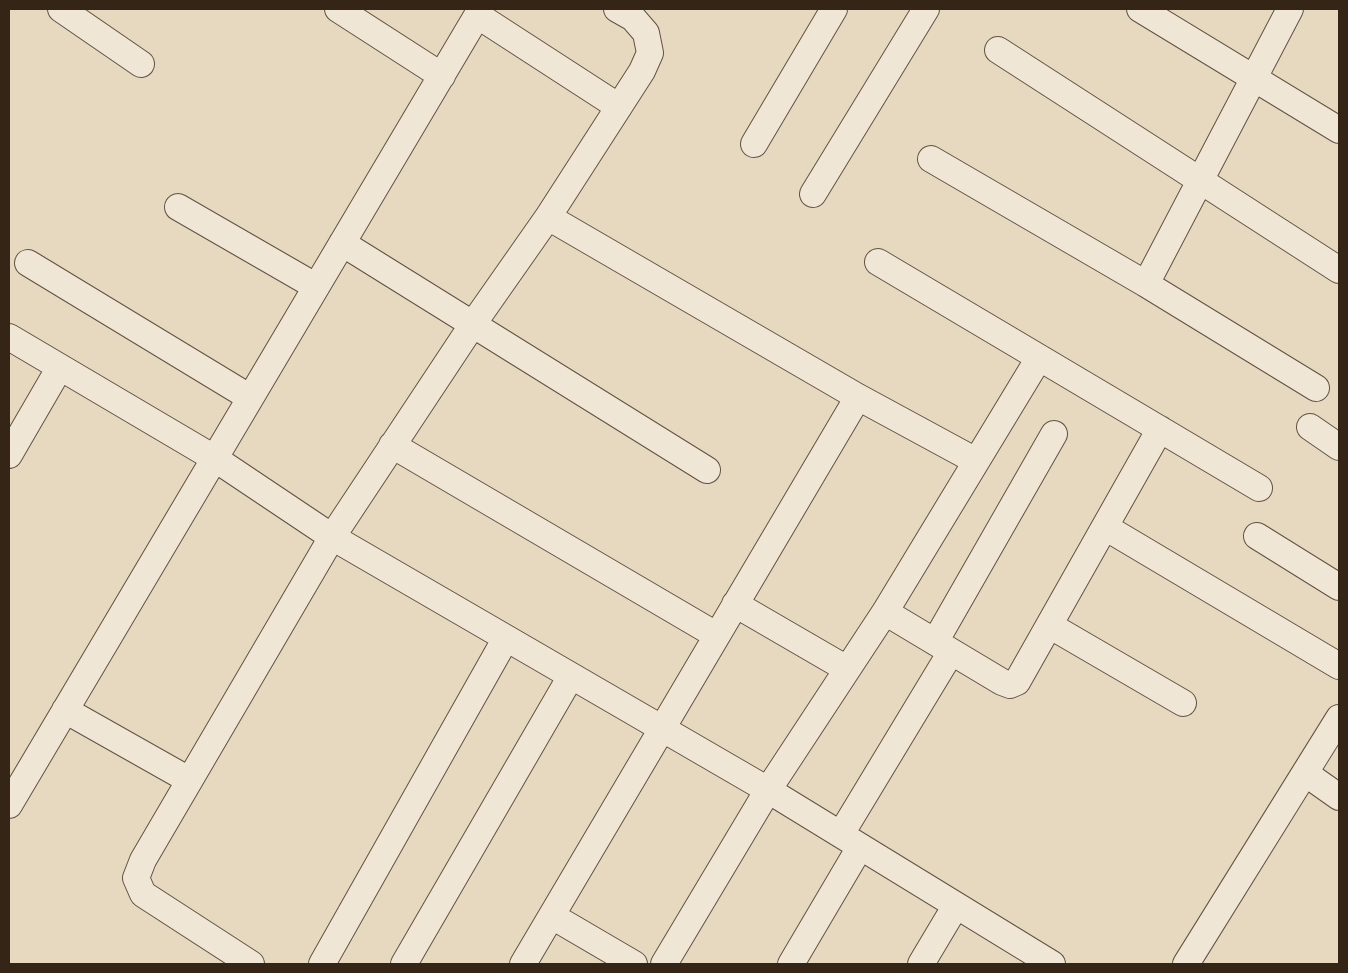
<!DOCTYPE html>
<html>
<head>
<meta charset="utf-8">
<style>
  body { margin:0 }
  #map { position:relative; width:1348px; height:973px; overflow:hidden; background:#e7d9c0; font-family:Alegreya,serif }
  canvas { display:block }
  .frame { position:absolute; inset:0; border:10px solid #352516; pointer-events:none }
</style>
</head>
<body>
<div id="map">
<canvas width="1348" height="973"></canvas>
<div class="frame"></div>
</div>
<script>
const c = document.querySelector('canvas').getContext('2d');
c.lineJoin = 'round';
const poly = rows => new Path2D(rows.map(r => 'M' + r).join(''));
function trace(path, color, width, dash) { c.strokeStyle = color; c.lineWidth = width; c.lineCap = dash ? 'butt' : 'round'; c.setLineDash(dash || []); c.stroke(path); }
const street = poly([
  [61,9,141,64],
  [338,9,442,76],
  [1140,9,1339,130],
  [477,15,619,107],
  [998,50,1339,270],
  [754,144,834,9],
  [931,159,1146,284,1316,388],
  [813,194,926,9],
  [178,207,315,286],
  [548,217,858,397,976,461],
  [342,243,707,470],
  [878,262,1259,488],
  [28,263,249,397],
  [1146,284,1290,9],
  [9,337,214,458,332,537,768,790,1052,964],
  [1310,427,1339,447],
  [392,445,716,635],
  [9,455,60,367],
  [1105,527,1339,666],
  [1257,536,1339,587],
  [735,604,847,669],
  [885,612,1002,682,1010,685,1017,682,1160,429],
  [1049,625,1183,703],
  [935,642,1054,434],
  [65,710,189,780],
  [1305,773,1339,797],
  [9,805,481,9],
  [841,834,951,652],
  [552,916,634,964],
  [251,964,143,894,136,878,143,860,332,537,473,324,548,217,642,71,650,53,646,33,633,18,617,9],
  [322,964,506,638],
  [404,964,571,676],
  [523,964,858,397],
  [664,964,768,790,885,612,1039,358],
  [791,964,860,847],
  [921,964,955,907],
  [1186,964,1339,718]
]);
trace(street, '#625240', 28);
trace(street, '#efe6d6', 26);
</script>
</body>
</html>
